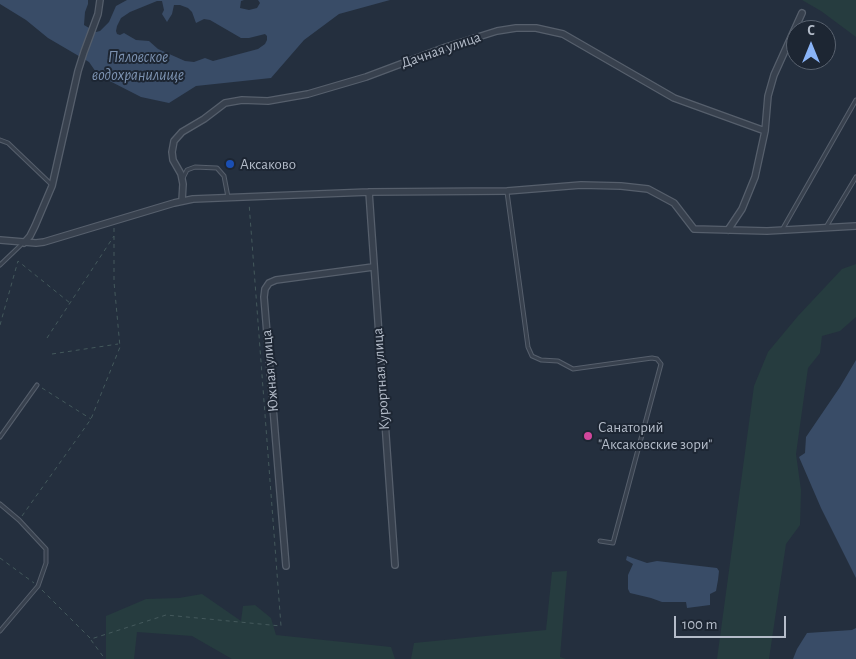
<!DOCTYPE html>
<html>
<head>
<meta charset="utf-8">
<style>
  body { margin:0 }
  #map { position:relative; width:856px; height:659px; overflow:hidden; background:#242f3e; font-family:"Alegreya Sans",sans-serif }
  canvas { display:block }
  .north { position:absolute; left:786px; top:20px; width:50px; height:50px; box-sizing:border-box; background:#1d2633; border:1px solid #59626f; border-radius:50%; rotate:0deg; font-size:14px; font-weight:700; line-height:20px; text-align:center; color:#b4bcc9 }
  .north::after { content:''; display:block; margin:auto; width:18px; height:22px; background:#8ab4f8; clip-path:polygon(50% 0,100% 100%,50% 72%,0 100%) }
  .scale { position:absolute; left:674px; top:616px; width:112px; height:22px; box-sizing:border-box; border:2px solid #b4bcc9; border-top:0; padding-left:6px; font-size:15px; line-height:18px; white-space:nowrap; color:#b4bcc9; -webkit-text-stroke:4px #1d2633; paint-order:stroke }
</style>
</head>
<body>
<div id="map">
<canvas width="856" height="659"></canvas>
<div class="north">С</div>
<div class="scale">100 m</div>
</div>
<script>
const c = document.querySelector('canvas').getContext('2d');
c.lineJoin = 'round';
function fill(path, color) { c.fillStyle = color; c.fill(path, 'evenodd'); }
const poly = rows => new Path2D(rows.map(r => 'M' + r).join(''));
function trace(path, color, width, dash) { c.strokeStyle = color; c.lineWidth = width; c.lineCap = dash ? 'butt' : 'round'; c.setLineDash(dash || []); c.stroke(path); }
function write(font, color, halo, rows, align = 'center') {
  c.font = font + ' "Alegreya Sans",sans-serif'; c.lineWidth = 4; c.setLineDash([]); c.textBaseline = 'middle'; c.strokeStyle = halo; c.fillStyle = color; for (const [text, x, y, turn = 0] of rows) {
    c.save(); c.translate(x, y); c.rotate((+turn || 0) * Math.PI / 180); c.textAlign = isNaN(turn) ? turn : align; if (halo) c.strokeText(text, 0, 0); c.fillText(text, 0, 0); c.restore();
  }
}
fill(poly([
  [802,0,856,0,856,37,821,11],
  [856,264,856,317,840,331,822,336,820,353,808,368,796,454,801,490,800,525,786,544,769,659,717,659,754,386,768,352,798,316,842,269],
  [567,571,560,657,566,659,411,659,414,643,546,630,552,572],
  [202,594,241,621,243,606,255,605,271,618,276,635,391,647,395,659,232,659,192,636,137,632,134,659,106,659,106,616,146,599,179,598]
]), '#263c3f');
fill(poly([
  [0,0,88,0,88,4,85,12,84,25,96,32,100,31,109,22,116,6,127,0,244,0,241,1,240,8,249,10,257,8,260,3,258,0,390,0,339,14,304,40,271,78,196,86,169,103,141,97,98,75,89,62,48,38,26,20,0,4],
  [157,1,162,1,164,10,162,14,167,22,172,14,174,5,180,5,188,8,192,12,196,23,204,19,210,20,241,38,249,38,265,34,267,36,267,40,265,44,258,49,213,61,205,58,194,62,185,61,158,49,149,41,136,40,124,33,120,35,117,34,116,31,117,26,121,18,130,12],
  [856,360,856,578,821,508,799,457,805,453,806,437,840,387],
  [627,556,647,563,657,561,717,568,719,571,718,580,716,591,710,594,710,605,687,608,686,602,662,602,651,598,630,593,628,589,628,575,633,564,626,560],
  [856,628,856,659,793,659,797,649,807,633,852,630]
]), '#394c67');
const lane = poly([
  [0,140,8,143,52,185],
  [183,178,187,170,195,167,217,168,224,176,228,197],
  [507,192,528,347,532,356,541,360,558,361,573,369,652,358,657,359,661,364,613,543,600,541],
  [826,227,856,177],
  [782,230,856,100],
  [0,265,23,243],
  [0,437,37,385],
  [0,504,19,520,46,549,46,563,38,586,0,631]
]);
const street = poly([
  [369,192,395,565],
  [182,201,183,184,181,174,173,160,172,152,174,141,182,132,204,119,225,103,242,100,268,101,308,94,366,77,446,47,497,31,516,28,536,28,563,34,674,98,765,131],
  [728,230,742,209,755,177,765,131,768,96,774,75,802,13],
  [0,240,36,243,44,242,174,203,193,199,369,192,507,191,581,185,621,186,648,189,674,203,694,229,767,231,856,226],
  [24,243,30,236,35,226,52,186,78,71,84,52,98,14,100,0],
  [286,566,264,297,265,289,269,283,276,280,373,267]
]);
trace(lane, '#565f6c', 5);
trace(street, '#565f6c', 8);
trace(poly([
  [0,325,18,261,70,303],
  [47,338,114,236],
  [52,354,118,344],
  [42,388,91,419],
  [22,516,91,419,120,347,114,282,114,228],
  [0,558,34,583],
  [42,590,91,639,166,615,281,626,249,203],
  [91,640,105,659]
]), '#44595c', 1, [4, 4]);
trace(lane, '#38414e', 3);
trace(street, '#38414e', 5.5);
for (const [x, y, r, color] of [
  [230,164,5,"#1a4fb4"],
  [588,436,5,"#d1479c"]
]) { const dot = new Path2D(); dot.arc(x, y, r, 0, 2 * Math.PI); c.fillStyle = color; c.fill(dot); trace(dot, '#1d2633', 2); }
write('15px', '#b4bcc9', '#1d2633', [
  ["Дачная улица",441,50,-19],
  ["Южная улица",270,371,-95],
  ["Курортная улица",381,379,-94]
]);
write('15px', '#b4bcc9', '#1d2633', [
  ["Аксаково",240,164],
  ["Санаторий",598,427],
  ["\"Аксаковские зори\"",598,444]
], 'left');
write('italic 16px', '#7c92b1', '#1d2633', [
  ["Пяловское",138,57],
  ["водохранилище",138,75]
]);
</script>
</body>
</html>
